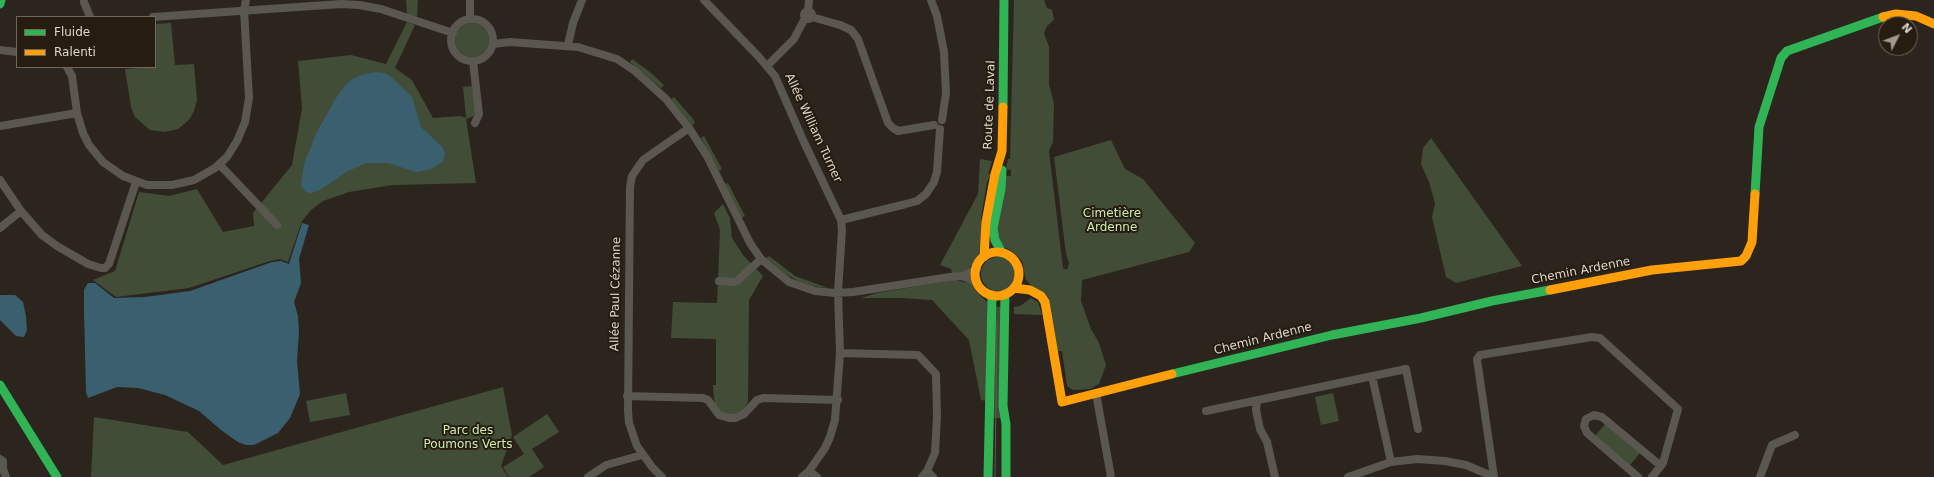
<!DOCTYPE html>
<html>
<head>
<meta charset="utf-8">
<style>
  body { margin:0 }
  #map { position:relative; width:1934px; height:477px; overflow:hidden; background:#2b251e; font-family:"DejaVu Sans",sans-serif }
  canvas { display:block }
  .legend { position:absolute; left:16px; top:16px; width:140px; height:52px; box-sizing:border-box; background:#261c10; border:1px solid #70675c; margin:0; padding:5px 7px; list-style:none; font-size:12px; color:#ded7cf }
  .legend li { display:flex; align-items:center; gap:8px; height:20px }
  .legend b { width:20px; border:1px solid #70675c }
  .north { position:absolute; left:1878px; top:16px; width:40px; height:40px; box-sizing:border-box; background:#261c10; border:1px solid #70675c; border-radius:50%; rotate:48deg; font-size:11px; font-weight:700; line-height:16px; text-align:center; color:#ded7cf }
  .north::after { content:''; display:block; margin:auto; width:14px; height:18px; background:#9f9991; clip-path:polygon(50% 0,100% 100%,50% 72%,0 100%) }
</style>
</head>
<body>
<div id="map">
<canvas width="1934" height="477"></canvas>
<ul class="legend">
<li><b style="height:5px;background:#30b455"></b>Fluide</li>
<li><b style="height:5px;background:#ff9f0a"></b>Ralenti</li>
</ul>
<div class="north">N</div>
</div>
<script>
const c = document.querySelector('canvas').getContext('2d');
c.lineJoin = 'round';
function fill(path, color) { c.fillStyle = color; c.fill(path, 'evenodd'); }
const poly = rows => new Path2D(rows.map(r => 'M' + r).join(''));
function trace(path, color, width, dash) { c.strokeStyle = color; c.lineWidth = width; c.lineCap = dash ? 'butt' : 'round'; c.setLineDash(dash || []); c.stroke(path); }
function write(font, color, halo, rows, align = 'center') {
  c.font = font + ' "DejaVu Sans",sans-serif'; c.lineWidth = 4; c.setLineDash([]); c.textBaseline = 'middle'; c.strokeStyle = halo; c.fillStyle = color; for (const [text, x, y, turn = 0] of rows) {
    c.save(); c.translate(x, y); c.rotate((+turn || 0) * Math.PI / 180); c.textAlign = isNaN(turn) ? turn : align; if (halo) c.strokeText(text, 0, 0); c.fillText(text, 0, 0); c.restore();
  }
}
fill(poly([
  [406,0,418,0,417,17,407,14],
  [1014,0,1044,0,1047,8,1052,10,1054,20,1047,26,1044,33,1049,47,1049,84,1054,104,1053,142,1049,151,1063,268,1067,270,1069,263,1066,254,1054,157,1111,140,1125,169,1143,179,1195,243,1189,252,1082,280,1081,301,1091,329,1099,343,1106,365,1099,384,1090,389,1073,390,1067,386,1062,351,1058,351,1034,288,1026,280,1022,261,1012,251,1004,247,999,240,997,227,1006,176,1011,176,1011,170,1006,169,1008,159,1010,159],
  [407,22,415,25,395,68,412,80,433,118,460,116,466,118,463,87,472,86,476,112,474,116,466,119,476,183,393,185,349,192,323,201,311,210,302,221,288,262,280,259,270,261,189,288,116,297,93,280,115,271,139,192,169,196,197,189,223,232,254,226,253,213,292,165,302,108,298,61,351,55,386,64],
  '455 40a17 17 0 1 1 34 0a17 17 0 1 1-34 0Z',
  [171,23,175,65,194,64,197,100,194,111,189,120,178,129,165,132,150,130,135,117,131,107,125,69,155,67,155,24],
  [632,59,651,73,664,85,661,88,630,62],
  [674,97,693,119,695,123,692,125,671,99],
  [704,136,722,169,719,171,701,138],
  [1431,138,1522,266,1456,283,1446,277,1432,217,1435,203,1429,182,1421,164,1423,148],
  [980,159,992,161,988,174,991,174,987,182,981,218,982,227,979,255,969,269,959,273,952,273,951,269,940,265,978,194],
  [728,183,745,216,741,218,725,184],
  [723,204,730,218,732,238,743,255,763,276,749,300,748,402,742,411,731,415,721,412,715,404,714,399,713,385,716,385,716,339,671,338,673,302,717,303,720,230,714,213],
  [769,256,795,276,828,288,812,286,798,281,787,275,766,258],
  '981 274a17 17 0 1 1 34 0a17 17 0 1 1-34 0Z',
  [955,280,973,284,976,291,987,302,986,401,981,400,969,340,932,300,902,298,861,298,877,293],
  [1031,298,1038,302,1042,315,1014,314,1014,307,1020,306],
  [1003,306,1002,418,994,418,995,307],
  [503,387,512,435,501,466,508,477,91,477,94,417,188,432,223,465],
  [346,393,350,415,310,422,306,401],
  [1333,393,1339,421,1321,425,1315,397],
  [547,414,559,432,532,449,544,467,529,477,509,477,503,467,524,454,513,437],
  [1606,423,1641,452,1630,465,1595,436]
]), '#414d36');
fill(poly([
  [376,72,385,73,391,77,412,97,421,127,443,148,445,154,443,161,432,169,416,172,388,163,367,163,348,171,320,190,311,193,306,192,302,188,301,184,304,164,317,132,336,98,344,87,351,80,361,75],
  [302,223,309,225,299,259,301,283,294,302,298,316,299,331,297,361,300,394,290,418,278,433,254,445,246,445,238,442,221,430,199,411,165,395,138,388,117,387,88,398,86,392,84,311,84,290,88,283,95,283,114,298,145,297,190,291,272,262,281,261,289,264],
  [0,295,15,295,23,302,26,316,27,330,24,337,16,336,0,320]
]), '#3a606f');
trace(poly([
  [704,0,758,56,775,76,803,140,841,220,842,230,838,292,840,353,835,420,830,437,825,448,809,471,802,477],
  [931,0,937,16,944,52,946,93,942,120],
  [84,2,90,17],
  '804 15a4 4 0 1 1 8 0a4 4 0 1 1-8 0Z',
  [808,11,809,0],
  [153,17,341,4,359,5,381,9,453,33],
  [812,17,840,25,851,30,858,39,888,123,893,128,898,131,934,125],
  [470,19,470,0],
  '451 40a21 21 0 1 1 42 0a21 21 0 1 1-42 0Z',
  [493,44,510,42,578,47,617,59,635,71,666,99,689,128,707,156,750,243,761,259,789,282,815,291,835,293,853,292,950,277,962,276,977,282],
  [568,45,573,23,582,0],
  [0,50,17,52],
  [473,61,479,114,475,123],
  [767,66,794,39,805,18],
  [67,67,72,76,77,113,83,133,89,145,103,162,123,176,147,185,172,185,194,180,215,168,227,157,237,141,245,122,249,98,244,10,246,0],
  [0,126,77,113],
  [219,164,277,225],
  [0,180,21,211,42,235,57,246,88,264,101,268,105,268,109,264,136,182],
  [841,220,906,204,917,201,926,194,934,182,937,172,940,129],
  [0,228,21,211],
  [962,276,977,269],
  [719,281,733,282,737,281,761,259],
  [840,353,918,355,936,374,937,417,935,453,927,471,922,477],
  [1372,376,1391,462],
  [1096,393,1111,477],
  [627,396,703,398,708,400,719,415,729,418,735,418,744,414,757,400,763,398,838,400],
  [1257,401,1256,410,1260,429,1267,442,1275,477],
  [1206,411,1406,369,1418,429],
  [0,459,3,461,3,469,6,477],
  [809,471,817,477],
  [927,471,933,477],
  [588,477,606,465,642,455],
  [662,477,652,467,637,446,629,423,628,411,630,187,632,176,643,160,689,128],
  [1348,477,1391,462,1417,459,1445,461,1466,465,1494,477],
  [1494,477,1477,359,1480,355,1592,337,1600,338,1678,409,1663,463,1652,477],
  [1638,477,1587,433,1584,426,1586,419,1594,415,1602,417,1661,466],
  [1760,477,1772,445,1795,435]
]), '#5a5650', 8);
trace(poly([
  [0,4,1,0],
  [1003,107,1004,0],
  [1002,170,1001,189,993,228,995,240,1002,253],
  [1755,194,1759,127,1781,58,1787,51,1883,17],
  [1005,294,1003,406,1006,424,1006,477],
  [1172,374,1332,335,1421,318,1492,301,1550,290],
  [0,385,57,477],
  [988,477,992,295]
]), '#30b455', 9);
trace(poly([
  [1883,17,1896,14,1916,16,1934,24],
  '975 274a22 22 0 1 1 44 0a22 22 0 1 1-44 0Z',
  [984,257,986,222,995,174,1002,151,1003,107],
  [1014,288,1030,290,1041,296,1045,302,1062,402,1172,374],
  [1550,290,1652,270,1741,261,1746,256,1752,242,1755,194]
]), '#ff9f0a', 9);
trace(poly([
  [995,477,997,322]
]), '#605b56', 1);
write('12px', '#ded7cf', '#261c10', [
  ["Route de Laval",990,105,-88],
  ["Allée William Turner",813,128,65],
  ["Chemin Ardenne",1581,271,-11],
  ["Allée Paul Cézanne",616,294,-89],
  ["Chemin Ardenne",1263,339,-14]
]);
write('12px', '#caecb3', '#261c10', [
  ["Cimetière",1112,214],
  ["Ardenne",1112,228],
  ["Parc des",468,431],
  ["Poumons Verts",468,445]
]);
</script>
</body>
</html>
